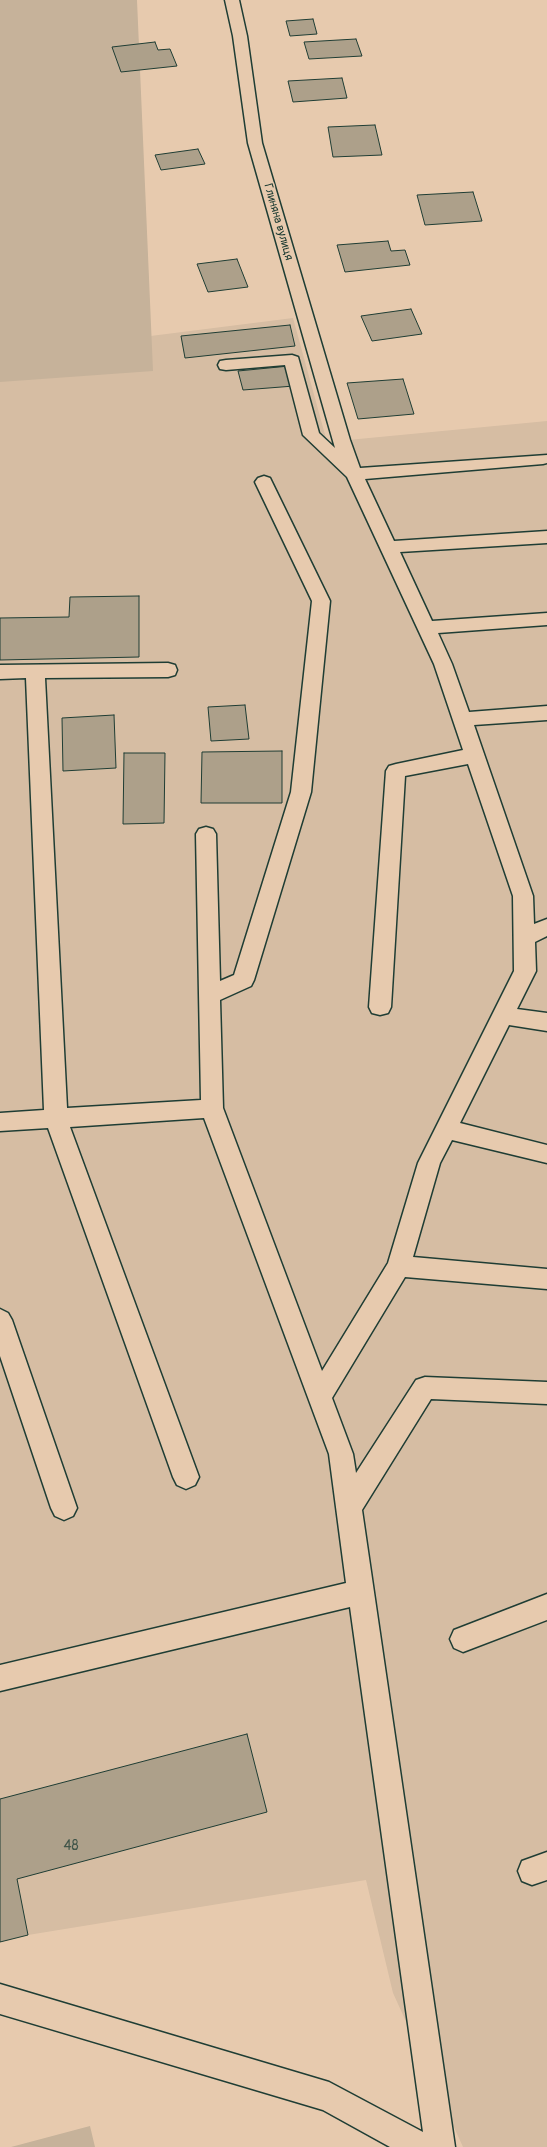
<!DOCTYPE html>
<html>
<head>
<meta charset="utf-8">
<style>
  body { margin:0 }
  canvas { display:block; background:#e7caae }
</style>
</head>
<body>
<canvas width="547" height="2147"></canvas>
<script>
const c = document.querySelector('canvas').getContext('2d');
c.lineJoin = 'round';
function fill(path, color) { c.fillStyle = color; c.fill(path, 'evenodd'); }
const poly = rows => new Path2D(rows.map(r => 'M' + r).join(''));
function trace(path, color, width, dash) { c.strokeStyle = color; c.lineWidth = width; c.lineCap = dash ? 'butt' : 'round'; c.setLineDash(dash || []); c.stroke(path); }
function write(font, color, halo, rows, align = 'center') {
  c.font = font + ' Pangolin,sans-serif'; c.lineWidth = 3; c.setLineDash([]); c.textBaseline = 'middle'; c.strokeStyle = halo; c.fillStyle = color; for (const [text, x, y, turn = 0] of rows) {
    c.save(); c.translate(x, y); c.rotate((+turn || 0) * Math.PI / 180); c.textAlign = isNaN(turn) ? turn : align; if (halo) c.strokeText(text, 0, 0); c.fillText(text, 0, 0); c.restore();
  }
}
fill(poly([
  [293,318,327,442,547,421,547,2147,463,2147,393,1993,366,1880,28,1935,0,1942,0,355]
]), '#d6bda3');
fill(poly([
  [0,0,137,0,153,371,0,382],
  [90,2126,95,2147,11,2147]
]), '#c6b29a');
const building = poly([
  [313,19,317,34,290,36,286,21,313,19],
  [356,39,362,56,309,59,304,42,356,39],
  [155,42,158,50,170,49,177,66,121,72,112,47,155,42],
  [342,78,347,98,293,102,288,81,342,78],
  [375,125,382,155,333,157,328,127,375,125],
  [198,149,205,164,161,170,155,155,198,149],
  [473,192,482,221,425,225,417,195,473,192],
  [388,241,391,251,405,250,410,265,345,272,337,245,388,241],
  [237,259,248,287,208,292,197,264,237,259],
  [411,309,422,334,372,341,361,316,411,309],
  [290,325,295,346,185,358,181,336,290,325],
  [289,366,294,386,243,390,238,371,289,366],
  [403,379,414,414,358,419,347,383,403,379],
  [139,596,139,657,0,660,0,618,69,617,70,597,139,596],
  [245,705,249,739,211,741,208,707,245,705],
  [114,715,116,768,63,771,62,718,114,715],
  [282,751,282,803,201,803,202,752,282,751],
  [124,753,165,753,164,823,123,824,124,753],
  [247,1734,267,1812,17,1879,28,1935,0,1942,0,1799,247,1734]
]);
fill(building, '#ada08a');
trace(building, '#1f3d34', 1);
const minor = poly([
  [225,0,239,0,247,36,262,143,350,440,360,468,547,455,547,463,543,464,365,479,394,541,547,531,547,543,400,552,432,621,547,613,547,625,438,633,452,664,469,712,547,706,547,720,474,725,533,896,534,924,547,919,547,936,535,942,536,971,517,1009,547,1013,547,1031,509,1025,460,1123,547,1145,547,1163,452,1140,440,1163,413,1257,547,1269,547,1289,405,1277,332,1398,353,1454,356,1473,416,1380,425,1377,547,1382,547,1404,431,1399,362,1510,455,2147,390,2147,323,2110,0,2014,0,1984,329,2082,423,2132,350,1607,0,1691,0,1665,346,1583,329,1454,204,1118,70,1127,199,1477,195,1485,186,1489,177,1485,173,1477,48,1128,0,1131,0,1113,44,1110,26,678,0,679,0,665,168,663,175,665,177,670,175,675,168,677,45,678,67,1108,201,1100,196,834,199,829,206,827,213,829,216,834,220,981,234,975,291,792,312,601,255,482,258,478,264,476,270,478,330,601,311,792,254,980,251,986,220,1000,223,1108,322,1371,388,1263,418,1163,514,971,513,896,468,764,405,776,391,1007,388,1013,380,1015,372,1013,369,1007,386,771,389,766,396,764,463,750,434,664,347,477,303,435,285,365,226,370,220,369,218,365,220,361,226,360,292,355,298,357,319,433,335,448,248,143,233,36,225,0],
  [0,1309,8,1313,12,1320,77,1508,73,1516,64,1520,55,1516,51,1508,0,1356,0,1309],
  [547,1594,547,1620,463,1652,454,1648,450,1639,454,1630,547,1594],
  [547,1852,547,1880,532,1885,522,1881,518,1871,522,1861,547,1852]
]);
trace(minor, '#1f3d34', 3);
fill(minor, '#e7caae');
write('12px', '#1f3d34', '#e7caae', [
  ["Глиняна вулиця",278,222,74]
]);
write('14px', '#42564a', null, [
  ["48",71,1846]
]);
</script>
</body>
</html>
